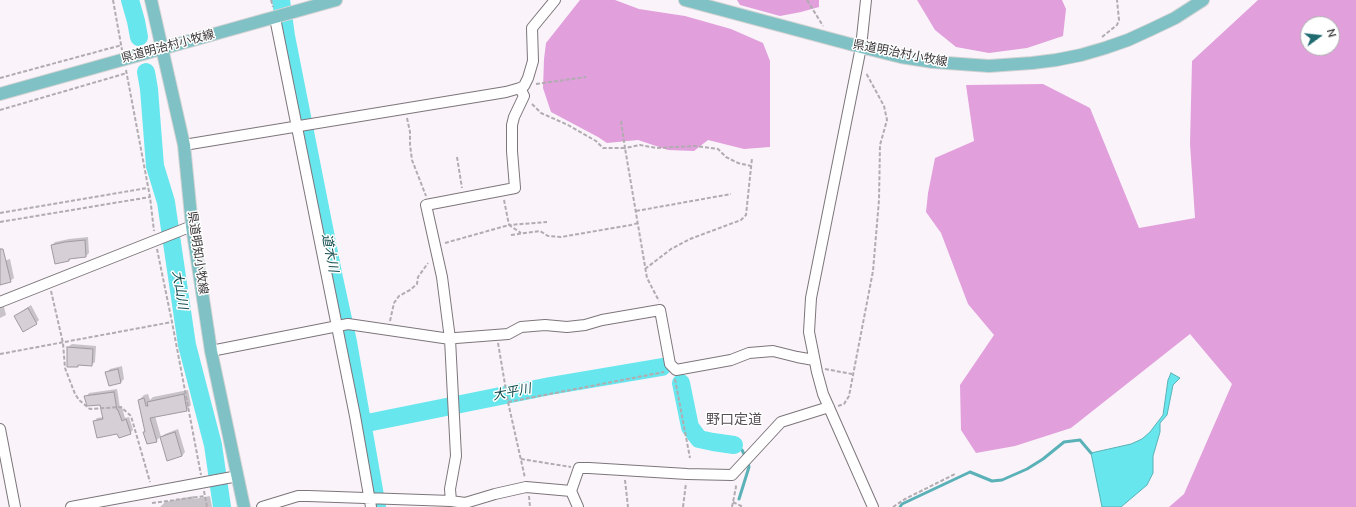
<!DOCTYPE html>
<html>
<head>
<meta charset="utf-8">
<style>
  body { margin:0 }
  #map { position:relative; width:1356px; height:507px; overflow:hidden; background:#faf4fa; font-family:"Nunito Sans",sans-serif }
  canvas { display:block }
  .north { position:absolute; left:1300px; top:16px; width:40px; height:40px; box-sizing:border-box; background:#fff; border:1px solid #b0afaf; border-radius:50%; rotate:75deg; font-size:11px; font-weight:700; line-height:16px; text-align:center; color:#393638 }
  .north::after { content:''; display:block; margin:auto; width:14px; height:18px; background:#1f6b70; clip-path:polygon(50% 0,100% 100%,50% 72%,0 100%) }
</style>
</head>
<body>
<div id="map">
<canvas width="1356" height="507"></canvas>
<div class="north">N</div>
</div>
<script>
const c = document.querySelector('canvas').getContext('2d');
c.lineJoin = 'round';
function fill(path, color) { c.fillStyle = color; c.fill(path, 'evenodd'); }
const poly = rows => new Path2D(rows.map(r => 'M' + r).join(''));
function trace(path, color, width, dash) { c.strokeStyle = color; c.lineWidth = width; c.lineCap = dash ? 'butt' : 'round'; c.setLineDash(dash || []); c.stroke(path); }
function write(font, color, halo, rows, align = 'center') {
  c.font = font + ' "Nunito Sans","Noto Sans JP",sans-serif'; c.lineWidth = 3; c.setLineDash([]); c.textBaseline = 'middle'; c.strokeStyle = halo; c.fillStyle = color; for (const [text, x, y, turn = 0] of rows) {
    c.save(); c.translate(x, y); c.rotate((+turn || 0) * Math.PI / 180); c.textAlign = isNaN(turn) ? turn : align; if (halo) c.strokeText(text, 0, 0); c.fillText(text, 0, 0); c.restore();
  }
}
fill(poly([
  [580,0,615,0,639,9,685,16,731,29,763,43,770,61,770,147,744,149,708,140,694,151,668,150,638,140,607,143,598,137,551,112,543,88,544,59,546,43],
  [737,0,819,0,819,7,801,12,780,16,740,5],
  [917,0,1062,0,1066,9,1063,36,1027,48,989,53,956,47,935,30],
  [1258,0,1356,0,1356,507,1169,507,1184,494,1232,384,1190,334,1071,428,1015,446,976,453,961,430,960,385,994,335,968,304,941,233,926,212,928,193,935,158,974,141,966,85,1043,84,1090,108,1139,228,1195,218,1190,144,1192,61],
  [1308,24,1332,24,1332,48,1308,48]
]), '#e19fdc');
const water = poly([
  [1171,373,1180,378,1173,385,1167,415,1160,423,1160,432,1153,456,1153,473,1147,485,1121,507,1102,507,1091,453,1131,444,1142,439,1150,432,1163,415,1168,380,1171,373]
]);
fill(water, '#68e6ed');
trace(water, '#5ab1b7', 1);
fill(poly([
  [88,237,89,253,86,256,71,258,69,260,52,245,55,242,69,239],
  [10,259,14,278,10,281,0,284,0,262],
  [31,305,39,320,36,323,15,316],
  [0,307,4,307,6,315,0,318],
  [72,344,96,346,95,362,91,365,79,364,77,366,68,347],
  [122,366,124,379,121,382,109,385,107,372,110,369],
  [117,389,120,408,122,407,125,418,129,417,133,430,130,433,94,422,97,418,103,417,101,404,86,397,89,393],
  [188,390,191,405,186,410,155,416,161,437,165,434,178,429,185,452,182,456,168,460,161,436,156,441,146,432,139,400,144,395,148,394,150,400,153,397],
  [194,496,194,499,210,496,212,507,160,507,165,502]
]), '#0003');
trace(poly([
  [734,445,742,450,745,456],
  [739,499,749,467,748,462],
  [900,507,902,504,970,472,992,481,1002,480,1027,469,1043,459,1064,442,1080,440,1091,453]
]), '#5ab1b7', 3);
trace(poly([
  [130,0,136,21,139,37],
  [281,0,286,36,334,278,348,342,377,507],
  [146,72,149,89,155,166,166,202,187,345,213,445,222,507],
  [681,383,690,427,699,439,713,442,734,445],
  [362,424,550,386,662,367]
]), '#68e6ed', 18);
const building = poly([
  [85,240,86,257,69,259,69,261,55,264,51,245,65,242,85,240],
  [0,249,3,249,11,282,0,285,0,249],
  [28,308,37,324,23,332,14,316,28,308],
  [67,347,93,349,92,366,78,365,78,367,67,367,67,347],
  [118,369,121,383,109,386,105,372,118,369],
  [114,392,117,410,118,410,122,421,126,419,131,434,119,438,117,434,97,438,93,421,103,419,100,405,87,406,84,396,114,392],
  [184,394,187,411,150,418,157,442,147,444,143,432,145,432,138,400,144,398,146,406,148,406,147,402,184,394],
  [175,432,182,456,167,461,160,437,175,432]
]);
fill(building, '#d6cfd5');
trace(building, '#a09aa0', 1);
const minor = poly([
  [866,0,861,47,811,298,809,332,817,372,823,394,873,507],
  [275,18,355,416,371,507],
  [184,145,506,92,520,88,524,86,528,78,533,61,532,28,555,0],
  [0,302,192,226],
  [211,351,348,324,450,339,456,338,508,334,521,327,545,325,567,327,585,325,602,320,660,310,670,364,676,370,731,360,749,353,773,351,797,357,814,360],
  [0,429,15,507],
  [451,501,450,489,456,456,450,339,442,277,426,205,515,188,512,151,512,125,514,117,524,96,520,88],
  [71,507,238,476],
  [262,507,298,496,308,496,451,501,465,503,495,494,526,487,571,491],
  [578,507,571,491,579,468,589,468,687,474,732,475,781,422,829,407]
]);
const major = poly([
  [151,0,184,145,192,226,211,351,244,507],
  [685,0,861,47,901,57,933,62,989,66,1032,63,1056,60,1081,55,1105,48,1128,40,1152,29,1175,18,1203,0],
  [0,94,336,0]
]);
trace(minor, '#7c767b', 12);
trace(major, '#d3d3d3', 14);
trace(poly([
  [113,0,122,50],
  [271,0,273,7],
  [807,0,823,26],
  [1102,37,1117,25,1119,20,1117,0],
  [126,70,150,197,154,231],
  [0,78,122,45],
  [536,84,586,77],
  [532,104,541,113,568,125,596,141,603,148,625,148,647,278,659,301],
  [0,110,127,73],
  [407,118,410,132,410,145,412,160,426,196],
  [621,121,625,148,640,145,656,148,695,146,718,149,726,157,738,163,751,166],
  [457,157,462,188],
  [504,200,509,225,547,222],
  [636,211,731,194],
  [0,213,147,188],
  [0,222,150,197],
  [511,235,540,231,548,236,561,237,631,225,638,223],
  [445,243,509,225,521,233],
  [157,249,172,322,201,475],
  [645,269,671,249,690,239,741,220,746,215,752,158],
  [51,291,63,343,65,368,75,394,79,400,90,409,121,407,131,416,150,482],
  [390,321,394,303,399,296,410,290,417,284,418,277,428,263],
  [498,343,508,402,525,478],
  [0,354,172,322],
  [825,369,852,374],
  [675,379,690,458],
  [508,402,664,372],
  [838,406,844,404,849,396,873,271,879,200,880,145,887,120,884,106,866,73],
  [521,459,571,467],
  [625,480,628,507],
  [204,491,207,507],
  [529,496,530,507],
  [733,502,743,507],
  [152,503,205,496],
  [683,507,686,483],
  [732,507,736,487,735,484],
  [893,507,905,499,955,474]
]), '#b0acb0', 2, [4, 2]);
trace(minor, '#fff', 10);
trace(major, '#7fc1c5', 12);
write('12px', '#393638', '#fff', [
  ["県道明治村小牧線",168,47,-15],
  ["県道明治村小牧線",900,54,11],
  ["県道明知小牧線",197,253,82]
]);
write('italic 13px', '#114a4d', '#fff', [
  ["道木川",329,253,79],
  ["大山川",179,290,81],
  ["大平川",512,393,-11]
]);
write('14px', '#555055', '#fff', [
  ["野口定道",734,421]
]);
</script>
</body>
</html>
